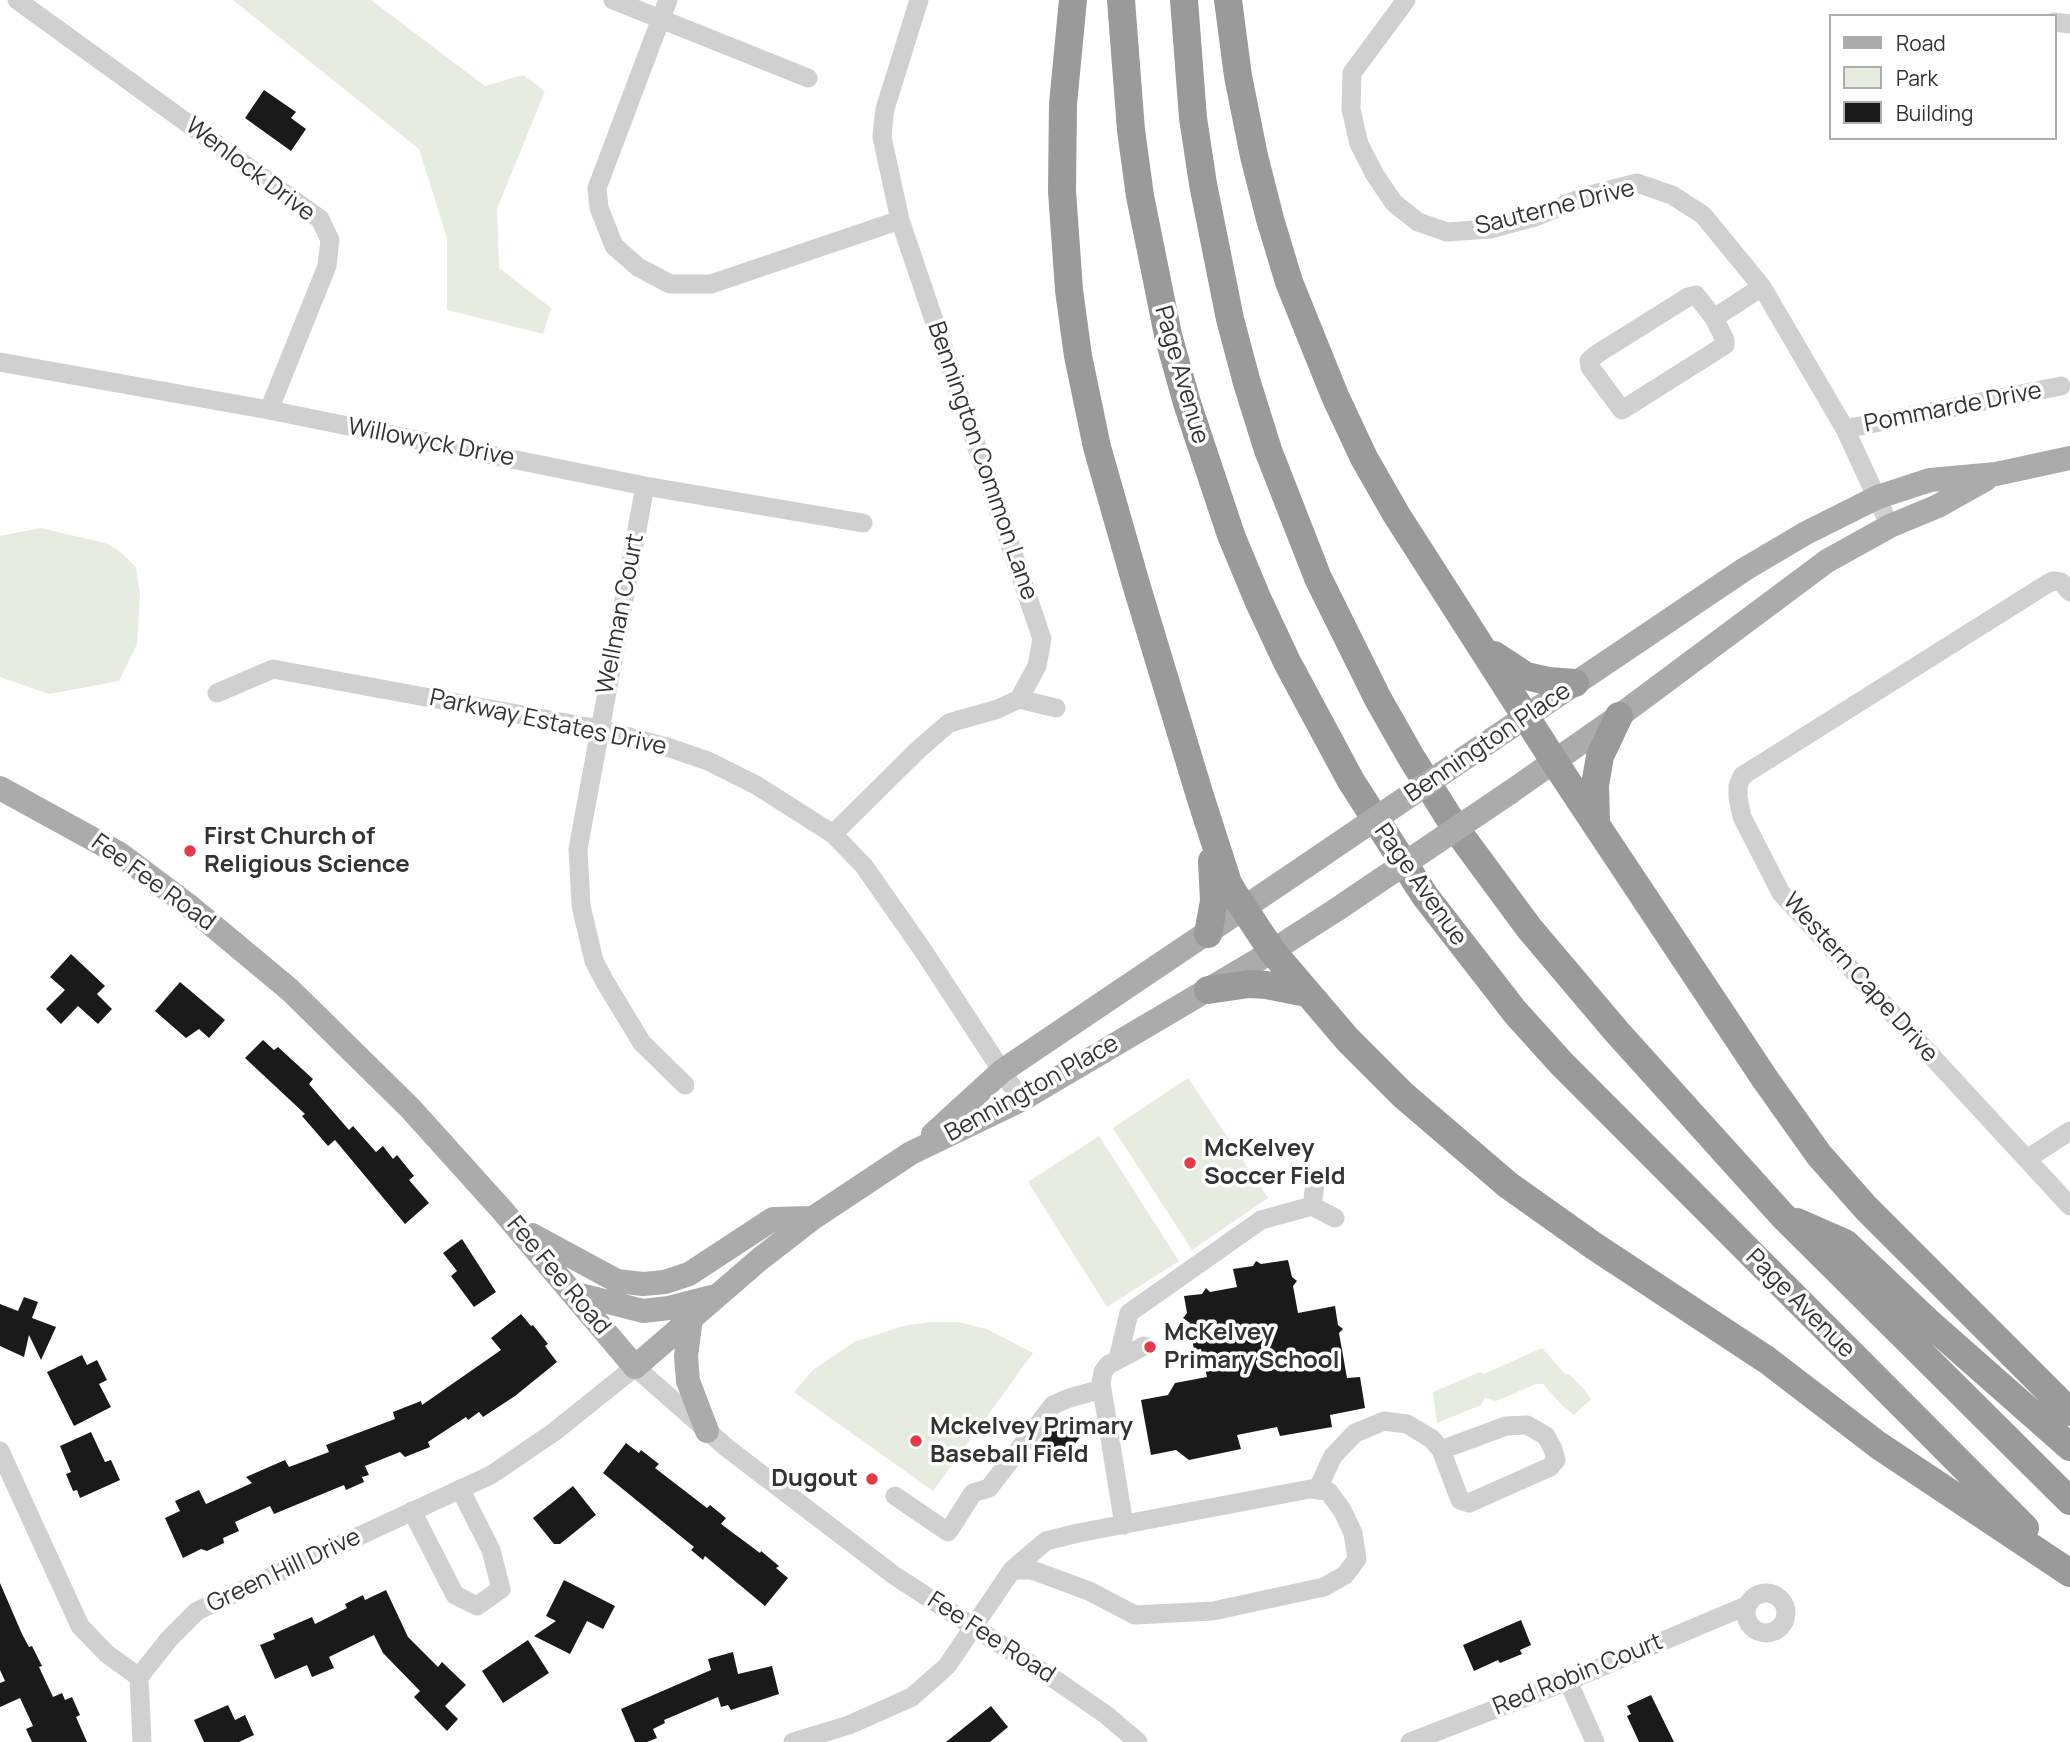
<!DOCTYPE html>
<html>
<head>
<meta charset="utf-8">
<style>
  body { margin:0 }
  #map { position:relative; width:2070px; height:1742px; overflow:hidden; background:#fff; font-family:Manrope,sans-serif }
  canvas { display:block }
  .legend { position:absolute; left:1829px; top:14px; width:228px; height:126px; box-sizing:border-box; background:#fff; border:2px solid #adadad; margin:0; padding:9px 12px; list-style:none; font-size:21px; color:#333 }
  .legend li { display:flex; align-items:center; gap:14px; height:35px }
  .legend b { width:35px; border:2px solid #adadad }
</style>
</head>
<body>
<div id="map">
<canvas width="2070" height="1742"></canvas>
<ul class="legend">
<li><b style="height:9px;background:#ababab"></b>Road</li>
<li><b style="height:19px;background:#e6ecdf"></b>Park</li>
<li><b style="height:19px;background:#1a1a1a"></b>Building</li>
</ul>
</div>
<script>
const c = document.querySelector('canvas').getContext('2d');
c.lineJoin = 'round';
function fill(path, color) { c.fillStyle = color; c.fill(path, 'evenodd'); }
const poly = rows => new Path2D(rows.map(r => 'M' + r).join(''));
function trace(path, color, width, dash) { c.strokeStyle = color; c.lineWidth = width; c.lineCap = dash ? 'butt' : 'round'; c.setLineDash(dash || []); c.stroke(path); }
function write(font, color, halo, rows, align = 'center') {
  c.font = font + ' Manrope,sans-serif'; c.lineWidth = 7; c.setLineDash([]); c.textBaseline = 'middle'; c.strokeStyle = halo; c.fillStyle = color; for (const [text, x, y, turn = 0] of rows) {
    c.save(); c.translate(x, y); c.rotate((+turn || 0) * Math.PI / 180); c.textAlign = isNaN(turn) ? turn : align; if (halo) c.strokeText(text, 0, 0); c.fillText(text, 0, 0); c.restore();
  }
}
fill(poly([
  [233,0,371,0,485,86,523,75,545,91,497,209,499,268,551,308,543,334,447,310,447,238,419,149],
  [41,528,105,543,117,549,136,567,140,595,137,644,119,681,49,694,0,677,0,536],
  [1188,1078,1268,1198,1192,1250,1113,1128],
  [1099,1136,1179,1261,1107,1307,1028,1182],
  [931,1322,957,1322,987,1329,1033,1353,933,1491,794,1392,813,1370,854,1342,903,1326],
  [1542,1348,1566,1375,1569,1374,1583,1388,1591,1399,1574,1415,1562,1405,1543,1384,1536,1384,1496,1401,1485,1398,1481,1405,1437,1423,1433,1392,1480,1372,1484,1374]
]), '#e6ecdf');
fill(poly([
  [264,90,296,112,291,118,306,129,291,151,245,118],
  [71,954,105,986,97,994,112,1009,98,1024,78,1006,61,1024,46,1009,65,990,50,977],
  [180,982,225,1020,209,1038,199,1029,186,1038,155,1011],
  [263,1040,274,1050,278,1047,313,1079,309,1084,349,1130,353,1126,376,1152,383,1146,393,1159,397,1155,414,1176,409,1180,429,1203,405,1224,335,1140,328,1146,302,1116,305,1114,245,1058],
  [462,1239,496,1292,474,1307,451,1276,457,1271,443,1253],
  [1288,1260,1292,1277,1297,1281,1293,1286,1298,1313,1335,1306,1338,1325,1343,1329,1339,1333,1347,1378,1360,1377,1365,1408,1330,1415,1332,1427,1280,1436,1277,1427,1237,1435,1241,1449,1189,1460,1176,1450,1151,1455,1141,1400,1168,1395,1175,1383,1207,1377,1201,1349,1194,1350,1191,1332,1186,1329,1190,1323,1183,1318,1187,1313,1184,1296,1202,1294,1206,1288,1210,1292,1237,1287,1233,1269,1253,1266,1256,1261,1261,1264],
  [24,1297,38,1302,32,1318,56,1327,41,1360,29,1335,24,1357,0,1346,0,1304,18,1311],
  [521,1314,531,1326,533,1325,548,1344,545,1346,557,1362,515,1396,483,1417,479,1412,468,1420,466,1417,428,1442,430,1447,405,1457,400,1452,365,1466,369,1475,362,1477,364,1482,346,1490,344,1485,274,1514,270,1506,235,1522,239,1531,223,1538,224,1543,207,1551,201,1549,183,1558,165,1518,180,1511,175,1501,199,1490,206,1504,252,1483,246,1477,285,1460,289,1467,329,1452,326,1445,395,1419,393,1412,421,1401,422,1405,501,1350,491,1338],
  [82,1355,87,1365,97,1360,107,1380,99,1384,111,1407,74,1426,47,1372],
  [1058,1419,1080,1437,1060,1463,1038,1445],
  [91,1432,105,1462,111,1460,120,1480,80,1498,77,1490,73,1491,66,1474,71,1472,60,1446],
  [626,1443,639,1453,641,1450,659,1464,655,1468,707,1508,710,1505,726,1518,721,1524,760,1553,761,1551,779,1566,776,1568,788,1578,765,1606,705,1556,703,1560,691,1550,694,1547,603,1473],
  [573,1486,596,1515,560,1544,554,1544,533,1518],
  [564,1580,615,1606,603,1629,587,1621,570,1654,534,1636,556,1621,546,1616],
  [0,1583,22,1634,29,1647,32,1646,42,1666,39,1667,53,1697,62,1693,65,1700,72,1697,80,1715,76,1717,87,1742,32,1742,26,1729,33,1726,20,1698,0,1707,0,1683,5,1681,0,1670],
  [386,1590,408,1637,438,1667,442,1662,466,1685,445,1706,458,1719,447,1731,414,1697,420,1691,383,1653,374,1635,329,1657,334,1668,312,1677,307,1665,275,1679,260,1645,275,1639,273,1634,312,1617,315,1624,347,1608,345,1604,363,1595,365,1600],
  [1521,1620,1531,1645,1520,1650,1522,1654,1500,1663,1498,1660,1474,1671,1463,1645],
  [528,1640,549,1673,503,1703,482,1671],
  [733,1652,738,1674,772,1666,779,1694,731,1710,728,1705,721,1707,718,1697,664,1720,665,1723,653,1729,657,1738,647,1742,635,1742,621,1709,711,1670,708,1659],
  [1651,1695,1674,1742,1639,1742,1627,1716,1631,1714,1627,1706],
  [228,1705,235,1720,245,1715,254,1735,239,1742,204,1742,194,1720],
  [991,1706,1008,1727,990,1742,946,1742]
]), '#1a1a1a');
trace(poly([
  [17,0,320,219,330,240,327,266,269,410],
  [613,0,808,78],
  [668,0,597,188,599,208,614,246,638,267,670,284,711,284,900,220,882,137,883,126,885,109,919,0],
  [1406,0,1352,73,1351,109,1359,144,1375,175,1394,203,1418,222,1447,232,1490,229,1535,217,1586,196,1637,183,1672,195,1703,215,1762,287,1845,429,1890,526],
  [2054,22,2070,24],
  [900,220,1042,639,1037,666,1019,699],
  [1714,318,1725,340,1725,345,1622,410,1590,367,1589,361,1597,354,1688,297,1696,295,1714,318,1762,287],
  [0,362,269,410,645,486,863,523],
  [1845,429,2061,386],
  [645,486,578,849,581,906,594,961,605,982,642,1043,685,1085],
  [2070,592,2061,582,2053,581,2047,584,1742,776,1738,786,1738,797,1742,817,1781,893,2070,1206],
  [217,693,273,669,599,729,670,748,708,761,756,785,833,834,864,866,922,949,1021,1100],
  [833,834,920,748,949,723,998,709,1019,699,1056,708],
  [2027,1159,2070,1131],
  [1312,1206,1315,1184],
  [1118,1359,1129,1313,1261,1220,1312,1206,1335,1218],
  [0,1451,80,1626,107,1654,139,1677,142,1742],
  [1317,1490,1333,1456,1355,1433,1384,1421,1407,1424,1432,1439,1441,1450,1460,1500,1469,1503,1550,1467,1556,1460,1553,1449,1546,1436,1527,1425,1506,1426,1441,1450],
  [895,1496,948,1532,973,1493,989,1488,1053,1405,1069,1398,1102,1389],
  [412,1511,455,1595,477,1606,501,1589,491,1550,460,1489],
  [1124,1525,1101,1383,1103,1372,1108,1365,1144,1346],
  '1746 1613a20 20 0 1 1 40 0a20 20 0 1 1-40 0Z',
  [139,1677,169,1639,197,1611,491,1475,554,1432,635,1367,727,1448,895,1576,1057,1681,1105,1714,1138,1742],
  [1568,1681,1595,1742],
  [793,1742,849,1725,912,1697,947,1666,1012,1570,1046,1541,1078,1533,1310,1489,1328,1491,1342,1510,1353,1533,1357,1559,1345,1575,1324,1587,1213,1611,1135,1615,1089,1591,1032,1570,1012,1570],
  [1410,1742,1568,1681,1746,1606]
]), '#d0d0d0', 19);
trace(poly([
  [1478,749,1745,569,1806,533,1878,497,1930,480,1996,474,2070,458],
  [0,788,120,854,188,905,290,990,410,1108,502,1210,635,1367,760,1259,813,1218,911,1153,1021,1100,1258,960,1336,910],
  [1509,793,1619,716,1827,561,1890,526,1938,506,1986,479],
  [933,1134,1002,1071,1306,866],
  [532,1235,617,1281,643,1284,665,1282,689,1274,773,1219,813,1218],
  [573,1293,643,1311,669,1308,712,1297],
  [691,1318,686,1356,688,1381,707,1431]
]), '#ababab', 24);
trace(poly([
  [1073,0,1063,104,1062,191,1069,290,1078,356,1097,447,1136,584,1200,796,1228,883,1235,895,1272,951,1348,1040,1403,1095,1508,1185,1594,1246,1767,1360,1878,1445,2070,1573],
  [1121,0,1131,130,1140,196,1168,335,1187,403,1231,535,1258,600,1287,662,1351,781,1425,896,1515,1012,1561,1063,2025,1528],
  [1184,0,1193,118,1203,184,1230,319,1247,383,1268,450,1318,578,1378,699,1411,757,1456,829,1529,928,1617,1032,1782,1215,2070,1501],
  [1228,0,1238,76,1254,156,1270,219,1289,282,1335,396,1364,458,1396,514,1565,778,1765,1079,1819,1155,1866,1208,2070,1412],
  [1494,655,1526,676,1548,681,1575,683],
  [1596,823,1595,785,1598,768,1600,756,1619,716],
  [1208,934,1214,901,1212,861],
  [1208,990,1249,984,1266,985,1307,993],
  [1797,1222,1845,1243,1927,1321,2070,1447]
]), '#9a9a9a', 28);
trace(poly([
  [1306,866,1478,749],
  [1336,910,1509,793]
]), '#ababab', 24);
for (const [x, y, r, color] of [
  [190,851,7,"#e63946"],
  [1190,1163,7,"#e63946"],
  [1150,1347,7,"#e63946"],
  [916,1441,7,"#e63946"],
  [872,1479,7,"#e63946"]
]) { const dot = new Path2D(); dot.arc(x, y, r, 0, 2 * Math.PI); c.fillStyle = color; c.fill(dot); trace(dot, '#fff', 2.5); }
write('24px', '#333', '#fff', [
  ["Wenlock Drive",250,170,37],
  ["Sauterne Drive",1555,208,-14],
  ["Page Avenue",1181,375,74],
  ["Pommarde Drive",1953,408,-11],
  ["Willowyck Drive",431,443,11],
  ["Bennington Common Lane",982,461,71],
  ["Wellman Court",621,614,-79],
  ["Parkway Estates Drive",548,723,12],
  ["Bennington Place",1488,743,-34],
  ["Fee Fee Road",153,883,36],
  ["Page Avenue",1420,885,55],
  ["Western Cape Drive",1860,978,48],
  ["Bennington Place",1032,1089,-29],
  ["Fee Fee Road",558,1276,50],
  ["Page Avenue",1800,1304,45],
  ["Green Hill Drive",284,1571,-25],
  ["Fee Fee Road",991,1638,33],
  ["Red Robin Court",1578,1675,-22]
]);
write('bold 24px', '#333', '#fff', [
  ["First Church of",204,837],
  ["Religious Science",204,865],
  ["McKelvey",1204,1149],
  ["Soccer Field",1204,1177],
  ["McKelvey",1164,1333],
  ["Primary School",1164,1361],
  ["Mckelvey Primary",930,1427],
  ["Baseball Field",930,1455],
  ["Dugout",858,1479,"right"]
], 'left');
</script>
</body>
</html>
